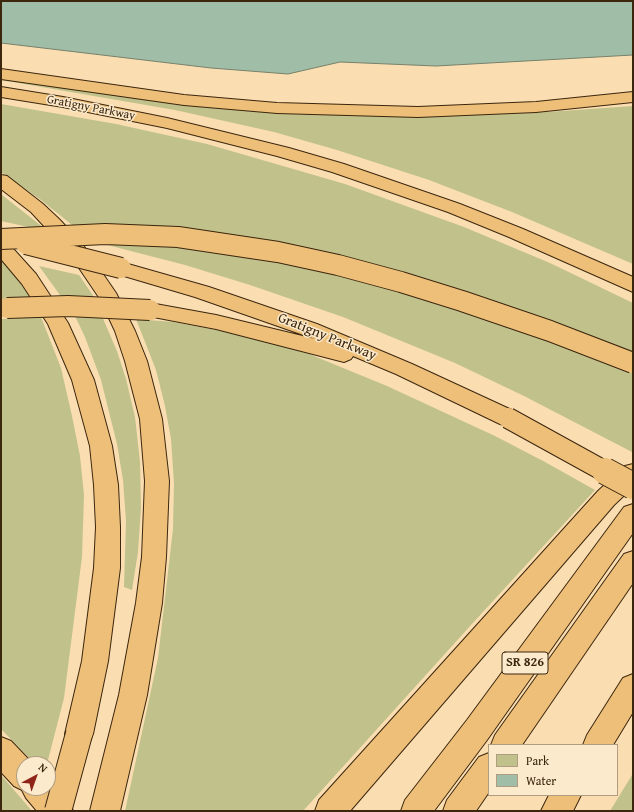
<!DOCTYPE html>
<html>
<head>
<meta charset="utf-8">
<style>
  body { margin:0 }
  #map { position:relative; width:634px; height:812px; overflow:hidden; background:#fadeb2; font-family:"Gentium Book Plus",serif }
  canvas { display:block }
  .frame { position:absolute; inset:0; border:2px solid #3c260e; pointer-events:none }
  .legend { position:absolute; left:488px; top:744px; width:130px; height:52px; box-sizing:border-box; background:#fceacd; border:1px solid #af9c81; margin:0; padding:5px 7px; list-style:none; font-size:12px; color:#3c260e }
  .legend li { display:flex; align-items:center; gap:8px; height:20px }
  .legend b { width:20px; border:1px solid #af9c81 }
  .north { position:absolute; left:16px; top:756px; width:40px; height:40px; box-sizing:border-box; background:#fceacd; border:1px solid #af9c81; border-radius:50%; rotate:41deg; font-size:11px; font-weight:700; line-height:16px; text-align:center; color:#3c260e }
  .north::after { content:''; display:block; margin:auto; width:14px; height:18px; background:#8f2418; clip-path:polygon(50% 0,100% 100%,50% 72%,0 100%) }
</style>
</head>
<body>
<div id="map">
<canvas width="634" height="812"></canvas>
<div class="frame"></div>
<ul class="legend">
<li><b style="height:11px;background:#c0c18b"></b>Park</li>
<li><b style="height:11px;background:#9fbda7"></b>Water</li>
</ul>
<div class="north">N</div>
</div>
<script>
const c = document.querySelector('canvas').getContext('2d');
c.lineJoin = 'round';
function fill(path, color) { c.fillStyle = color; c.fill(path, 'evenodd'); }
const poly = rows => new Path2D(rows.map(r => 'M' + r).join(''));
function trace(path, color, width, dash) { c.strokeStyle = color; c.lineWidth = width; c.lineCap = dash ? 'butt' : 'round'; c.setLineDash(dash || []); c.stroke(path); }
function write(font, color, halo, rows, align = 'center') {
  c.font = font + ' "Gentium Book Plus",serif'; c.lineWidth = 3; c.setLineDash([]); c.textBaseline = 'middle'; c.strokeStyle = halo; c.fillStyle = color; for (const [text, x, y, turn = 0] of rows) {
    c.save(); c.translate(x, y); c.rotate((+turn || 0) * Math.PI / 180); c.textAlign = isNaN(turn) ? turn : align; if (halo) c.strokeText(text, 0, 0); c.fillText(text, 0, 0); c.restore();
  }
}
fill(poly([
  [1,77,164,99,409,115,547,112,633,106,633,264,512,212,429,180,337,150,274,132,175,110,1,80],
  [1,104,116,124,207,144,345,184,464,227,550,263,633,303,633,450,632,452,524,396,455,363,343,317,250,285,185,265,92,241,41,200,1,172],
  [1,194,16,206,44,228,33,228,1,221],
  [1,259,9,267,31,298,1,299],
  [39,266,79,275,94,297,107,328,117,351,126,379,135,417,140,462,141,507,138,552,132,590,124,587,126,521,123,480,117,444,101,380,85,337,75,316],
  [41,317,61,368,72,416,80,456,84,495,82,557,64,698,47,764,35,764,1,729,1,319],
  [136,319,173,322,238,334,309,354,387,386,495,436,545,462,595,490,471,625,303,811,125,811,158,658,173,529,174,483,171,439,165,406,156,370],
  [633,773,633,811,610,811,632,775],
  [1,776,2,776,32,811,1,811]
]), '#c0c18b');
const water = poly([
  [1,1,633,1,633,55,436,66,340,62,288,74,211,68,1,43,1,1]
]);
fill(water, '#9fbda7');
trace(water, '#77816a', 1);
const motorway = poly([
  [1,69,184,95,277,103,418,107,536,102,633,92,633,102,536,112,418,117,277,113,184,105,1,79,1,69],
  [1,87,63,97,167,118,289,148,344,164,460,204,523,229,633,277,633,292,509,237,448,212,332,172,277,156,167,128,63,107,1,97,1,87],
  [1,175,7,176,43,204,60,220,83,245,116,293,135,331,147,361,162,419,169,481,166,557,162,603,147,695,120,811,90,811,119,695,136,603,142,557,145,481,140,419,125,361,115,331,100,299,69,253,31,212,1,189,1,175],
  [1,241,8,243,36,274,68,323,94,380,112,446,118,485,120,527,120,568,108,661,93,734,89,744,79,748,69,744,65,734,82,661,94,568,96,527,94,485,90,446,72,380,48,324,22,284,1,259,1,241],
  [121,262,209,287,317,324,412,364,516,412,519,418,516,424,508,426,500,424,396,374,353,356,351,359,344,362,216,329,143,315,140,310,143,305,150,303,216,315,315,339,195,297,114,273,111,268,114,263,121,262],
  [633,464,633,487,614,505,350,811,315,811,319,800,598,491,625,466,633,464],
  [633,504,633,533,487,740,434,811,401,811,405,800,467,720,624,507,633,504],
  [633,551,633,583,522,745,491,745,495,735,624,554,633,551],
  [633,674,633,712,613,745,583,745,587,735,623,678,633,674],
  [1,737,11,741,33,764,24,764,24,788,48,788,48,779,69,800,73,811,37,811,26,798,22,790,14,786,1,772,1,737],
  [489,753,489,792,476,811,443,811,447,800,479,757,489,753],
  [549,795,581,795,573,811,541,811,549,795]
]);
trace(motorway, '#3c260e', 2);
fill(motorway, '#edbf79');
const motorwayBridgeFar1 = poly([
  [1,239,105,234,178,237,278,252,338,265,401,282,462,301,550,331,633,363],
  [26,244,121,268],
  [7,308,68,306,150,310],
  [508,418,606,472]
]);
const motorwayBridge = poly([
  [605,471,633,486],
  [58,811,79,734]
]);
trace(motorwayBridgeFar1, '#3c260e', 22, []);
trace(motorwayBridge, '#3c260e', 28, []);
trace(motorwayBridgeFar1, '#edbf79', 20);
trace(motorwayBridge, '#edbf79', 26);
write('12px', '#3c260e', '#fceacd', [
  ["Gratigny Parkway",91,108,11]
]);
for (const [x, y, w] of [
  [525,663,46]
]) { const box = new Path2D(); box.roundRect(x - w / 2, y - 11, w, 22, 3); c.fillStyle = '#fceacd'; c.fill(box); trace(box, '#3c260e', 1); }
write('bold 13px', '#3c260e', null, [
  ["SR 826",525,663]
]);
write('14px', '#3c260e', '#fceacd', [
  ["Gratigny Parkway",327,337,22]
]);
</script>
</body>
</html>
